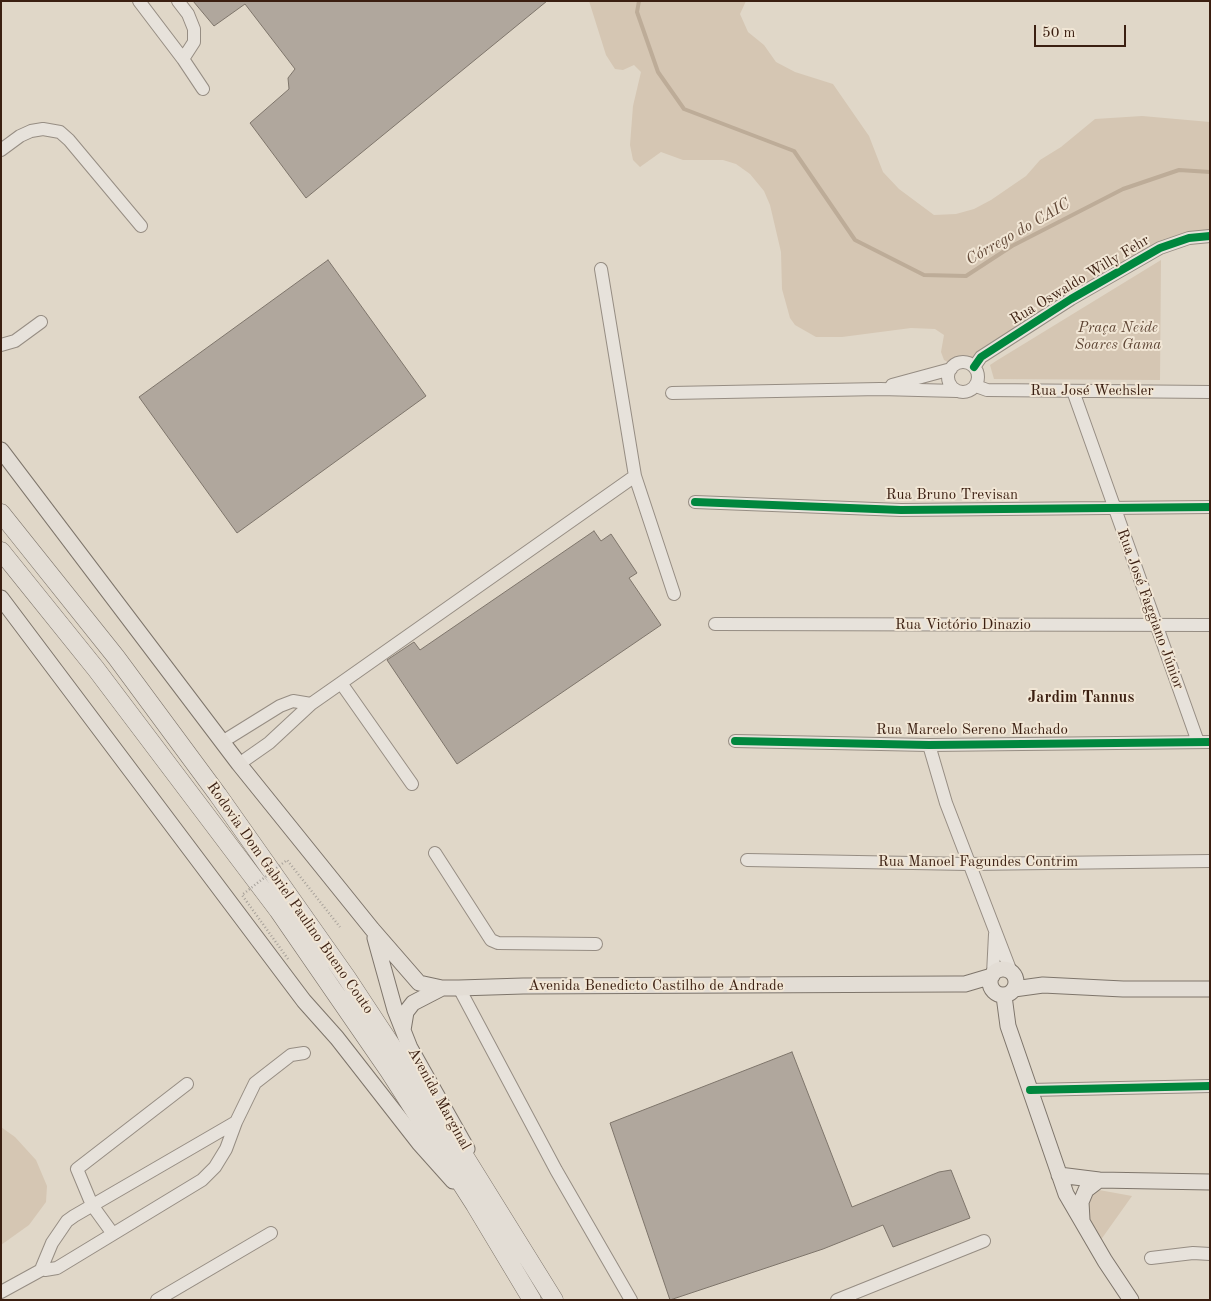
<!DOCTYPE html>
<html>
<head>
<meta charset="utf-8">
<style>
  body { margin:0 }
  #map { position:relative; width:1211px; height:1301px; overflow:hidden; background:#e0d7c8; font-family:"Old Standard TT",serif }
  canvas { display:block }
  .frame { position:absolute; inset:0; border:2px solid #3b1f11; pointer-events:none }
  .scale { position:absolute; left:1034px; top:25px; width:92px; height:22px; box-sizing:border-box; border:2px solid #3b1f11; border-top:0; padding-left:6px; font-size:15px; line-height:18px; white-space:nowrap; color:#3b1f11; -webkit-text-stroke:4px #f1e6d5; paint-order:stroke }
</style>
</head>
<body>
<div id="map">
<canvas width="1211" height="1301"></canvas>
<div class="frame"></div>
<div class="scale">50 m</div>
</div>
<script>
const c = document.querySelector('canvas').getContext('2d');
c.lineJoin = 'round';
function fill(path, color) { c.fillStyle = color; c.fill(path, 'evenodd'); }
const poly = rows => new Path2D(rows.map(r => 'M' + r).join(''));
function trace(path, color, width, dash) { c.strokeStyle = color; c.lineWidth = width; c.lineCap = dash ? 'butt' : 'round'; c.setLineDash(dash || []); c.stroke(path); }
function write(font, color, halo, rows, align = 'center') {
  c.font = font + ' "Old Standard TT",serif'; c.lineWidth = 4; c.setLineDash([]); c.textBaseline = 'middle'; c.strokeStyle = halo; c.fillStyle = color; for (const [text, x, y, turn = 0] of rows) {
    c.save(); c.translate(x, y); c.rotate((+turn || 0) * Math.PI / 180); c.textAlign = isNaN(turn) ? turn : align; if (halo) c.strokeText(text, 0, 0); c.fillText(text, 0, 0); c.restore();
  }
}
fill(poly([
  [589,1,746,1,740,14,748,32,764,45,776,62,795,72,833,84,869,136,883,172,899,189,934,215,956,214,974,209,991,200,1026,176,1040,160,1061,147,1095,119,1142,116,1210,122,1210,232,1180,240,1144,264,1062,297,1031,325,966,365,955,366,944,360,941,352,944,335,935,329,911,328,842,337,816,337,795,325,790,318,782,289,781,252,770,205,764,191,750,174,736,164,723,160,683,160,661,152,640,167,633,160,630,145,633,106,641,72,634,65,623,70,615,69,606,55],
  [1161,260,1160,380,994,379,990,365,996,361],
  [1,1127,15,1137,36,1160,47,1186,46,1202,29,1225,1,1245],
  [1099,1190,1132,1196,1100,1241,1089,1223,1087,1202,1092,1195]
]), '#d5c6b3');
trace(poly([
  [639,1,637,12,658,72,684,109,794,151,855,240,924,275,966,276,1012,246,1123,189,1179,170,1210,172]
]), '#bdac98', 4);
const building = poly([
  [193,1,547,1,306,198,250,123,289,89,288,78,295,69,245,4,214,26,193,1],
  [328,260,426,396,237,533,139,397,328,260],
  [594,531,601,541,611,534,637,573,629,578,661,625,457,764,387,660,414,642,420,650,594,531],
  [792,1052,852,1207,939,1172,951,1170,970,1218,893,1247,883,1225,823,1249,670,1300,610,1123,792,1052]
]);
fill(building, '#b0a79d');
trace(building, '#7e756b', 1);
const minor = poly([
  [139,1,183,59,203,89],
  [178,1,188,14,194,29,194,42,183,59],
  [1,150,20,136,31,131,43,129,60,132,69,140,141,226],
  [601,269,635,476],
  [1,345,15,341,41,322],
  '948 377a15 15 0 1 1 30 0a15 15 0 1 1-30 0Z',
  [974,367,981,357,1071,299,1160,248,1189,238,1210,236],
  [892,385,951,369],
  [976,386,987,390,1210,392],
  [1073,391,1198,742],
  [672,393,880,389,957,391],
  [695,502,901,510,1210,507],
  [715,624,1210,625],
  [341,683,635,476,674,594],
  [735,741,929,745,1210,742],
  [222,742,280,706,293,701,311,704],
  [929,745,946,803,1011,972],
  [239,764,269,743,311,704,341,683,412,784],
  [435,853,491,940,498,943,596,944],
  [747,860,968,864,1210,861],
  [993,974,995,934],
  [459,988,556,1170,631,1300],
  [1030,1090,1210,1086],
  [236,1122,226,1149,215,1167,202,1180,57,1268,45,1270,42,1267,52,1243,67,1221,74,1216,236,1122],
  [236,1122,255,1083,291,1055,304,1053],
  [113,1234,92,1205,77,1169,187,1084],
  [1151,1258,1193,1253,1210,1254],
  [1,1292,43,1269],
  [157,1300,271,1233],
  [837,1300,984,1241]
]);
const major = poly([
  [1,450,239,764,372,929,419,983,442,988,459,988,523,986,955,984,965,984,992,976],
  [1,598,304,1001,337,1038,419,1143,453,1181],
  [375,938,395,1010,410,1048,467,1149],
  '990 982a13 13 0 1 1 26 0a13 13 0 1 1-26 0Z',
  [1014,989,1043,985,1123,989,1210,989],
  [1004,996,1008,1026,1066,1194,1105,1261,1131,1300],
  [403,1030,406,1012,413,1003,442,988],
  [1059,1175,1099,1180,1210,1182],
  [1082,1220,1081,1202,1086,1190,1099,1180]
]);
const highway = poly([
  [1,513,116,657,218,795,347,978,467,1160,554,1300],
  [1,551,96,669,278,910,389,1071,475,1205,532,1300]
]);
trace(minor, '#968d83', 14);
trace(major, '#7e756b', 17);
trace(highway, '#7e756b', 19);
trace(minor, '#e7e2db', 12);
trace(major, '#e3ddd5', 15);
trace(highway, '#e3ddd5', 18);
trace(poly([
  [288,959,242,895,287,860,340,927]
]), '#a7a19a', 2.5, [1, 2.5]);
trace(poly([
  [974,367,981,357,1071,299,1160,248,1189,238,1210,236],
  [695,502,901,510,1210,507],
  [735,741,929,745,1210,742],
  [1030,1090,1210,1086]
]), '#00873e', 8);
write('15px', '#3b1f11', '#f1e6d5', [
  ["Rua Oswaldo Willy Fehr",1080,280,-31],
  ["Rua José Wechsler",1092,391],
  ["Rua Bruno Trevisan",952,495],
  ["Rua José Faggiano Júnior",1150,609,70],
  ["Rua Victório Dinazio",963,625],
  ["Rua Marcelo Sereno Machado",972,730],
  ["Rua Manoel Fagundes Contrim",978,862],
  ["Rodovia Dom Gabriel Paulino Bueno Couto",290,898,55],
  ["Avenida Benedicto Castilho de Andrade",656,986],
  ["Avenida Marginal",439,1099,61]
]);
write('italic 15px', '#5f4635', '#f1e6d5', [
  ["Praça Neide",1118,328],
  ["Soares Gama",1118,345]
]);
write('italic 16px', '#634a39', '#f1e6d5', [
  ["Córrego do CAIC",1018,232,-30]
]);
write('bold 16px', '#3b1f11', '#f1e6d5', [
  ["Jardim Tannus",1081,698]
]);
</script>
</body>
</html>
